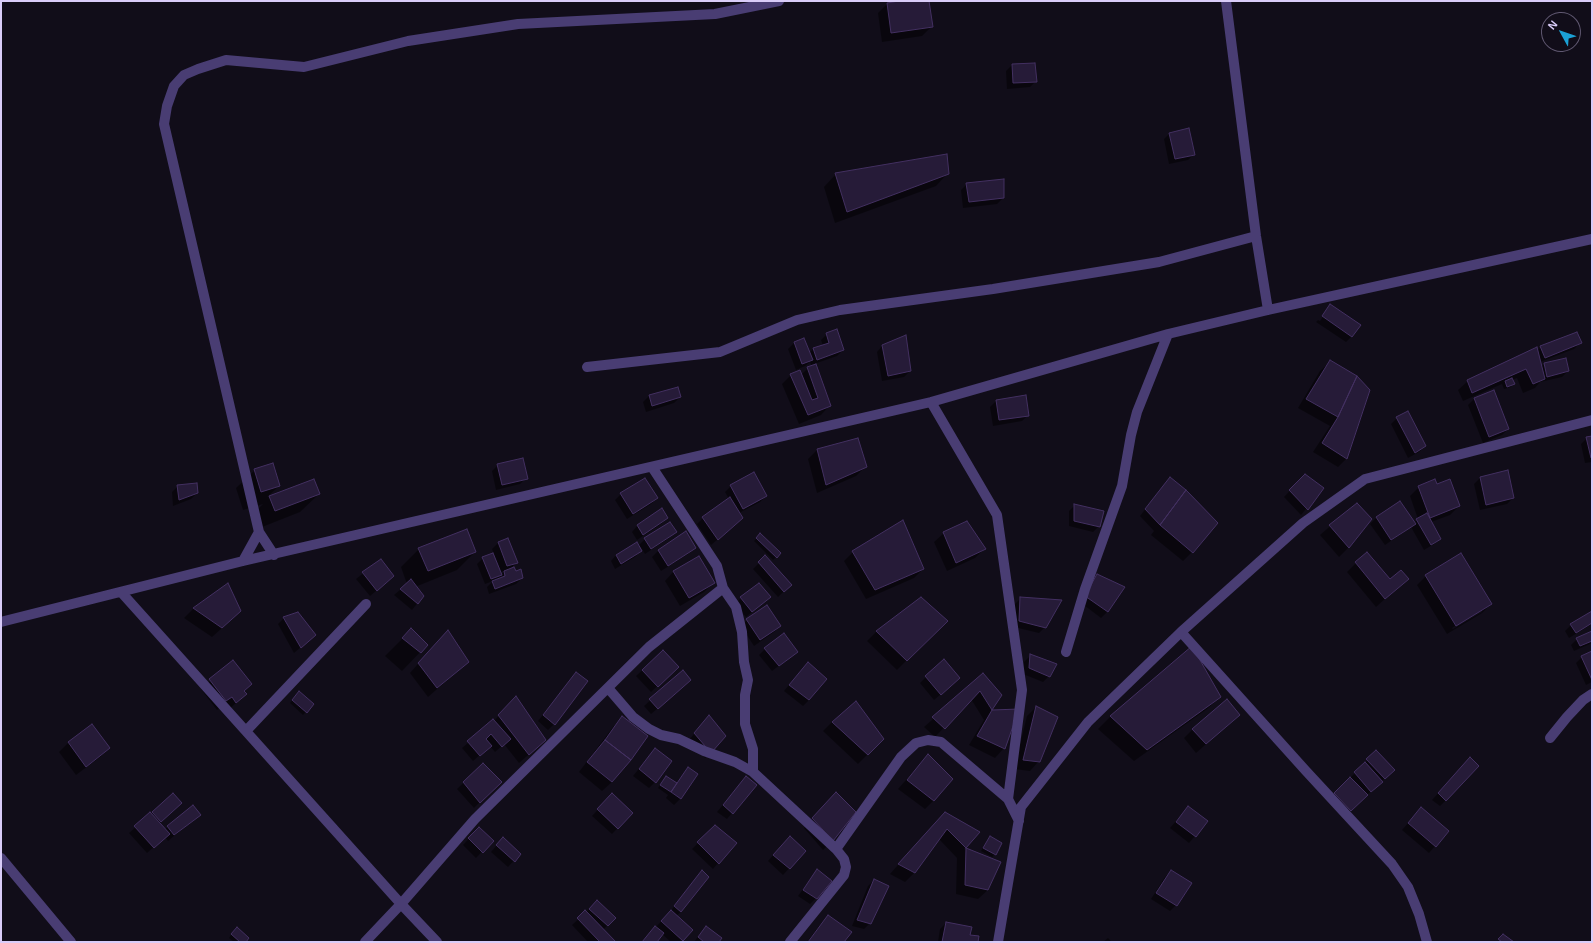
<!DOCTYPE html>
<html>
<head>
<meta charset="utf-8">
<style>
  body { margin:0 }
  #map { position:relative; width:1593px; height:943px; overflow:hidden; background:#110d19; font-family:Helvetica,sans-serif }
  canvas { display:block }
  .frame { position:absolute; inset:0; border:2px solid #d9ccf8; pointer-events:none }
  .north { position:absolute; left:1541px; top:12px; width:40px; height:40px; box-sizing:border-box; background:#110d19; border:1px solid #615972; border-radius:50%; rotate:310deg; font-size:11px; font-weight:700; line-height:16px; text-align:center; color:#d9ccf8 }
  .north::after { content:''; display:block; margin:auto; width:14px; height:18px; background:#1ba1d5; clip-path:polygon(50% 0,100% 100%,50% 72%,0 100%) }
</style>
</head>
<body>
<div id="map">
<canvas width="1593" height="943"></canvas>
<div class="frame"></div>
<div class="north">N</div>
</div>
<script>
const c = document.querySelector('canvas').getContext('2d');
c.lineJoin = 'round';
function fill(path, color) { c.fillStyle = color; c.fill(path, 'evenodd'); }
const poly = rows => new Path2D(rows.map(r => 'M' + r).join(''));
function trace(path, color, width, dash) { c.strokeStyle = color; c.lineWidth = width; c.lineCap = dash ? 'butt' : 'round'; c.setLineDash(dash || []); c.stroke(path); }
fill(poly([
  [905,1,928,1,932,26,922,36,882,42,878,13,887,4],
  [1012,65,1036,81,1030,87,1007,89,1006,71],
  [1170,133,1194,154,1188,160,1169,164,1164,139],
  [948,173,936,186,835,223,824,187,836,174],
  [967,184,1003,198,997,204,963,208,961,190],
  [1330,305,1352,336,1346,342,1316,322,1318,320,1320,321,1327,311,1325,311],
  [827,334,843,350,837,356,811,365,810,362,805,366,796,370,788,349,794,343,804,339,809,354,813,349,823,346,821,340],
  [1580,343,1574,349,1540,362,1541,367,1545,364,1568,371,1562,377,1540,382,1535,388,1523,393,1517,378,1512,380,1513,384,1511,387,1504,389,1502,384,1463,401,1458,390,1468,381,1537,351,1541,347],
  [883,345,910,371,904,377,882,381,877,352],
  [1330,362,1347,458,1338,467,1313,452,1330,426,1298,408,1320,371],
  [808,368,830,405,821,415,799,424,782,384,791,375,801,375],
  [1493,392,1508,429,1502,435,1483,443,1468,405,1474,399],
  [649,396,680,397,674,403,646,412,643,402],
  [996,401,1028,415,1022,421,993,426,990,407],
  [1397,418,1425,446,1419,452,1408,458,1391,424],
  [1592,437,1592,462,1585,463,1581,444,1587,438],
  [817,450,866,466,856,476,817,493,808,459],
  [498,465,526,478,520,484,496,490,492,471],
  [255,470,279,486,267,497,313,480,319,494,300,512,257,529,252,515,263,504,243,510,236,488],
  [1507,472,1513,498,1507,504,1480,510,1474,484,1480,478],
  [1305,475,1323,488,1301,515,1284,497],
  [1164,485,1192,552,1183,561,1151,535,1154,531,1140,516],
  [178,486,197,493,191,499,173,506,172,492],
  [731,486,766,496,760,502,739,513,736,524,711,545,697,524,703,518,729,499,725,492],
  [1436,486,1459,506,1450,515,1431,522,1440,538,1434,544,1424,550,1411,527,1385,545,1370,524,1376,518,1400,502,1414,523,1418,519,1410,496,1419,487],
  [621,494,657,498,651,504,627,519,615,500],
  [1356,504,1370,519,1348,548,1339,557,1320,535],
  [1075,505,1099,526,1093,532,1069,526,1069,511],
  [667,518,661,524,637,540,632,532,637,526],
  [675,532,669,538,645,554,640,546,638,547,641,551,635,557,615,569,611,561,616,555,638,546,645,539],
  [685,533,694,548,688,554,661,571,652,557,658,551],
  [944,533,984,549,975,558,947,571,934,542],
  [760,535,780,553,773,560,754,541],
  [498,543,517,562,508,571,522,578,516,584,489,594,487,587,493,581,485,584,477,564,483,558,492,554,502,578,503,577,502,574,506,570,501,572,492,549],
  [419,549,475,552,457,570,415,587,423,596,412,610,394,595,407,584,401,567],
  [853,552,923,569,914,578,866,599,844,561],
  [765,557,784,591,778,597,753,569],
  [380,560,387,582,370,596,356,579],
  [1356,563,1389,580,1407,579,1376,607,1347,572],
  [674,571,713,583,704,592,680,606,665,581],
  [1097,575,1123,587,1107,612,1101,618,1080,602,1091,581],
  [1426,576,1491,604,1482,613,1447,634,1417,585],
  [1482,609,1482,612,1453,629,1452,628],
  [228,585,231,620,212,637,184,618,193,609],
  [770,597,746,617,735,604,741,598],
  [921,598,946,621,897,670,867,641,876,632],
  [1021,598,1045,627,1039,633,1014,627,1015,604],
  [1592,612,1592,624,1569,638,1565,631,1571,625],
  [284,618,308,641,294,653,278,624],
  [747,620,780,626,774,632,754,646,741,626],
  [411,630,427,645,402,671,385,656],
  [1592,632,1592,643,1574,651,1571,645,1577,639],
  [439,640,468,662,428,697,410,673],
  [1192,647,1220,697,1207,709,1134,761,1098,729,1110,717],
  [765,649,797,652,772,671,759,655],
  [663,651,677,667,651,692,636,676],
  [1592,652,1592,682,1586,685,1576,663,1582,657],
  [1030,656,1049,676,1043,682,1023,674,1024,662],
  [233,661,251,684,244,692,246,694,227,711,222,706,217,710,201,689],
  [802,669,809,700,803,706,784,691],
  [683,671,684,686,651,714,644,706],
  [576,673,554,724,548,730,538,721],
  [983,675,1000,695,991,711,1018,710,1004,748,995,758,969,745,984,720,971,699,935,737,924,727],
  [926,677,953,684,934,700,920,683],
  [299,693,313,704,303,715,290,703],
  [507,707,535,749,519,763,504,744,495,752,490,746,473,761,462,748,494,721],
  [1036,707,1039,761,1030,771,1014,769,1027,716],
  [1239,715,1196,753,1184,738,1193,729],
  [709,716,711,752,705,758,689,740],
  [622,718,647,737,612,782,602,791,579,772,613,727],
  [832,722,883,739,858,764,823,731],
  [92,725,109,748,100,757,76,775,59,752,68,743],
  [655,749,655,782,649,788,633,776],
  [1376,752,1393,770,1345,816,1329,799],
  [928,755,934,800,925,809,898,789],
  [483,764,500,782,474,808,457,789],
  [1464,765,1446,800,1440,806,1432,800],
  [688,768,697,774,680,799,674,805,666,798,668,795,658,788,666,777,676,784],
  [741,783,732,813,727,819,717,812],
  [173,795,175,809,159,824,164,830,193,806,199,815,168,841,165,837,147,853,129,833],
  [612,795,632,813,612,834,592,816],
  [827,803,833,840,823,850,804,828],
  [1188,807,1207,822,1189,843,1170,828],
  [1416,814,1448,831,1429,853,1402,830],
  [936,822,978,832,964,849,1000,863,988,890,978,899,956,894,957,858,939,839,915,872,905,882,890,874],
  [715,826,718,863,713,869,692,849],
  [479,828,492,841,476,858,463,845],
  [990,837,995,854,992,857,981,851],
  [784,843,805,851,783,875,768,861],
  [497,845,520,854,508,867,491,852],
  [817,871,816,898,810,904,798,896,812,877],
  [1171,871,1176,905,1170,911,1151,899,1165,877],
  [702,872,681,912,676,916,691,930,681,942,671,942,662,934,656,942,642,942,669,913],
  [874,880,870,923,864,929,852,926,868,886],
  [597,902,614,918,603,930,614,942,588,942,572,925],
  [828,917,843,942,807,942,819,926],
  [946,923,969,935,977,942,938,942,940,929],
  [706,928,717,942,694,942,700,934],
  [234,931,245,942,234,942,229,938],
  [1108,938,1112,942,1103,942]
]), '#0007');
const building = poly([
  [899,1,929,1,933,27,891,33,887,3,899,1],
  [1035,63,1037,82,1013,83,1012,64,1035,63],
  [1189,128,1195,155,1175,159,1169,133,1189,128],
  [947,154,949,174,847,212,835,173,947,154],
  [1004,179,1004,198,969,202,966,183,1004,179],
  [1330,304,1361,325,1352,337,1322,316,1330,304],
  [837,329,844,350,817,360,813,348,829,343,826,333,837,329],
  [1577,332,1582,343,1545,358,1540,346,1577,332],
  [906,335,911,371,888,376,882,345,906,335],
  [804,338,813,360,802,364,794,342,804,338],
  [1537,347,1545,379,1533,384,1526,369,1472,393,1467,380,1537,347],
  [1566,358,1569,371,1547,377,1544,363,1566,358],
  [1330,360,1357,376,1338,417,1306,399,1330,360],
  [816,364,831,406,808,415,790,374,800,370,812,400,818,398,807,367,816,364],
  [1357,376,1370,390,1347,459,1322,443,1338,417,1357,376],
  [1512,378,1515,384,1507,387,1505,381,1512,378],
  [678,387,681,397,652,406,649,395,678,387],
  [1494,390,1509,429,1489,437,1474,398,1494,390],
  [1026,395,1029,416,999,420,996,400,1026,395],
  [1408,411,1426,446,1415,453,1396,417,1408,411],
  [1592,436,1592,458,1591,458,1586,437,1592,436],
  [858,438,867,467,826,485,817,449,858,438],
  [523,458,528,479,502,485,497,464,523,458],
  [273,463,280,486,261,492,254,469,273,463],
  [1508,470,1514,498,1486,505,1480,477,1508,470],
  [754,472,767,496,743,509,730,485,754,472],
  [1305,474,1324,488,1308,510,1289,490,1305,474],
  [1170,477,1186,490,1160,525,1145,509,1170,477],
  [645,478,658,498,633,514,620,493,645,478],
  [314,479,320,494,275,511,269,496,314,479],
  [1435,479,1437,484,1450,479,1460,506,1430,518,1418,486,1435,479],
  [197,483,198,493,179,500,177,485,197,483],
  [1186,490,1218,523,1193,553,1160,525,1186,490],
  [730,497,743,518,718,540,702,517,730,497],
  [1400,501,1416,524,1391,540,1376,517,1400,501],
  [1357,503,1372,519,1349,548,1329,525,1357,503],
  [1074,504,1104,511,1100,527,1074,521,1074,504],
  [662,508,668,518,643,535,637,525,662,508],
  [1427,513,1441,539,1431,545,1416,519,1427,513],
  [903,520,924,569,875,590,852,551,903,520],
  [967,521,986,549,956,563,943,532,967,521],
  [670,522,677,532,651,549,644,538,670,522],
  [467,529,476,552,428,571,418,548,467,529],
  [686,531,696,548,668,566,658,550,686,531],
  [760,533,781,553,777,558,756,538,760,533],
  [508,538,518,563,507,566,498,542,508,538],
  [637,542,642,551,621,564,616,555,637,542],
  [1367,552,1390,579,1401,570,1409,579,1385,599,1355,562,1367,552],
  [493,553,502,575,491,579,482,557,493,553],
  [1461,553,1492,604,1456,626,1425,575,1461,553],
  [765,555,792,585,784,592,758,562,765,555],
  [699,556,715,583,689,598,673,571,699,556],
  [381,559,394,576,377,591,362,572,381,559],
  [514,567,516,571,521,569,523,578,495,589,492,581,505,576,504,571,514,567],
  [1097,574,1125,587,1108,612,1085,596,1097,574],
  [411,579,424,596,418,604,400,589,411,579],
  [228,583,241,611,222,628,193,608,228,583],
  [759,583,771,597,752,612,740,597,759,583],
  [921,597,948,621,907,661,876,631,921,597],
  [1020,597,1062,600,1046,628,1019,621,1020,597],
  [767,605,781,626,760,640,746,619,767,605],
  [1592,611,1592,623,1576,633,1570,624,1592,611],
  [298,612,316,635,301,648,283,617,298,612],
  [411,628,428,645,421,653,402,638,411,628],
  [448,630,469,662,437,688,418,663,448,630],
  [1592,631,1592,641,1580,646,1576,638,1592,631],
  [784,633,798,652,779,666,764,648,784,633],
  [1192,646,1221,697,1147,750,1110,716,1192,646],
  [663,650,679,667,658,687,642,670,663,650],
  [1592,651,1592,680,1581,656,1592,651],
  [1030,654,1057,664,1050,677,1029,668,1030,654],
  [944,659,960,678,941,695,925,676,944,659],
  [233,660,252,684,244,691,247,694,236,703,232,697,226,701,209,679,233,660],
  [808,662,827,679,809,700,789,685,808,662],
  [683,670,691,680,658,709,649,699,683,670],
  [576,672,588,681,555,725,543,715,576,672],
  [983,673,1002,695,992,710,980,691,945,729,932,717,983,673],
  [299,691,314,704,307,713,292,700,299,691],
  [516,696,546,740,529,755,498,715,516,696],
  [1227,699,1240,715,1206,744,1192,729,1227,699],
  [856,701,884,739,868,755,832,722,856,701],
  [1036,706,1058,717,1040,762,1023,760,1036,706],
  [1019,709,1005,749,977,736,992,710,1019,709],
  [709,715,726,736,711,753,694,733,709,715],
  [622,716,648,736,631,760,605,740,622,716],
  [493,719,511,739,502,747,491,734,486,739,492,746,480,756,467,741,493,719],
  [92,724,110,748,86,767,68,742,92,724],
  [605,740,631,760,612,782,587,762,605,740],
  [655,748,672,761,656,783,639,769,655,748],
  [1376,750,1395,770,1385,779,1366,759,1376,750],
  [928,754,953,779,934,801,907,780,928,754],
  [1470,757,1479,766,1446,801,1438,793,1470,757],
  [1365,762,1383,782,1371,792,1354,772,1365,762],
  [483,763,502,782,480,803,463,782,483,763],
  [688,767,698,774,681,799,671,792,688,767],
  [666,776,677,783,671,792,660,785,666,776],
  [746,776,757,785,733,814,723,805,746,776],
  [1350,777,1368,795,1351,811,1334,793,1350,777],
  [836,792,856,812,833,841,812,818,836,792],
  [173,793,182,803,161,822,152,812,173,793],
  [612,793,633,813,618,829,597,809,612,793],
  [193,805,201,815,174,835,167,826,193,805],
  [1188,806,1208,821,1196,837,1176,822,1188,806],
  [1421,807,1449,831,1436,847,1408,823,1421,807],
  [150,812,170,834,154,848,134,826,150,812],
  [945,812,980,832,966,848,947,829,915,873,898,864,945,812],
  [715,825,737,843,719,864,697,842,715,825],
  [479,827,494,841,483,853,468,838,479,827],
  [790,836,806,851,790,869,773,855,790,836],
  [990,836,1002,843,996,855,983,848,990,836],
  [503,837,521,854,515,862,496,845,503,837],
  [966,848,1001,862,988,890,965,885,966,848],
  [817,869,832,881,817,899,803,890,817,869],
  [702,870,709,877,681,912,674,906,702,870],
  [1171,870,1192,883,1177,906,1156,893,1171,870],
  [874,879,889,886,871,924,857,920,874,879],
  [597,900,616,918,608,926,589,909,597,900],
  [585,910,616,942,600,942,577,918,585,910],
  [671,910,693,930,683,941,661,921,671,910],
  [828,915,852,932,844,942,808,942,828,915],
  [946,922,972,927,970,935,979,936,978,942,942,942,946,922],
  [655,926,664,933,657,942,642,942,655,926],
  [706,926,722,938,719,942,704,942,698,937,706,926],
  [237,927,249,938,246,942,240,942,231,934,237,927],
  [1503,934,1514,942,1502,942,1498,939,1503,934]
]);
fill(building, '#261b38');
trace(building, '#433061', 1);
trace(poly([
  [1226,1,1256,236,1268,310],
  [587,367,720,352,797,320,840,310,993,289,1159,262,1256,236],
  [931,402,997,515,1022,690,1008,799,1019,821],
  [274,555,259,532,164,124,167,106,174,86,184,75,198,69,226,60,304,67,408,41,518,24,715,14,779,1],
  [243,561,259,532],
  [723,588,736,607,742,632,744,662,748,680,745,695,745,724,753,749,753,772],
  [121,592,401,904,437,942],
  [1,622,243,561,931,402,1168,334,1268,310,1592,239],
  [1181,632,1306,771,1392,864,1408,887,1419,914,1427,942],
  [1066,652,1085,589,1122,486,1131,435,1137,412,1168,334],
  [608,688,633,717,649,729,661,735,679,739,704,751,735,762,753,772,836,849,844,859,846,867,844,875,790,942],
  [246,731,366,604],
  [1550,738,1567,717,1583,700,1592,694],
  [836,849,901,757,916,743,928,740,941,742,1008,799],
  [1,858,71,942],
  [365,942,401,904,475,819,649,647,723,588,717,566,652,467],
  [998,942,1021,807,1088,722,1181,632,1303,523,1365,479,1592,420]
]), '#493d73', 10);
</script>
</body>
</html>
